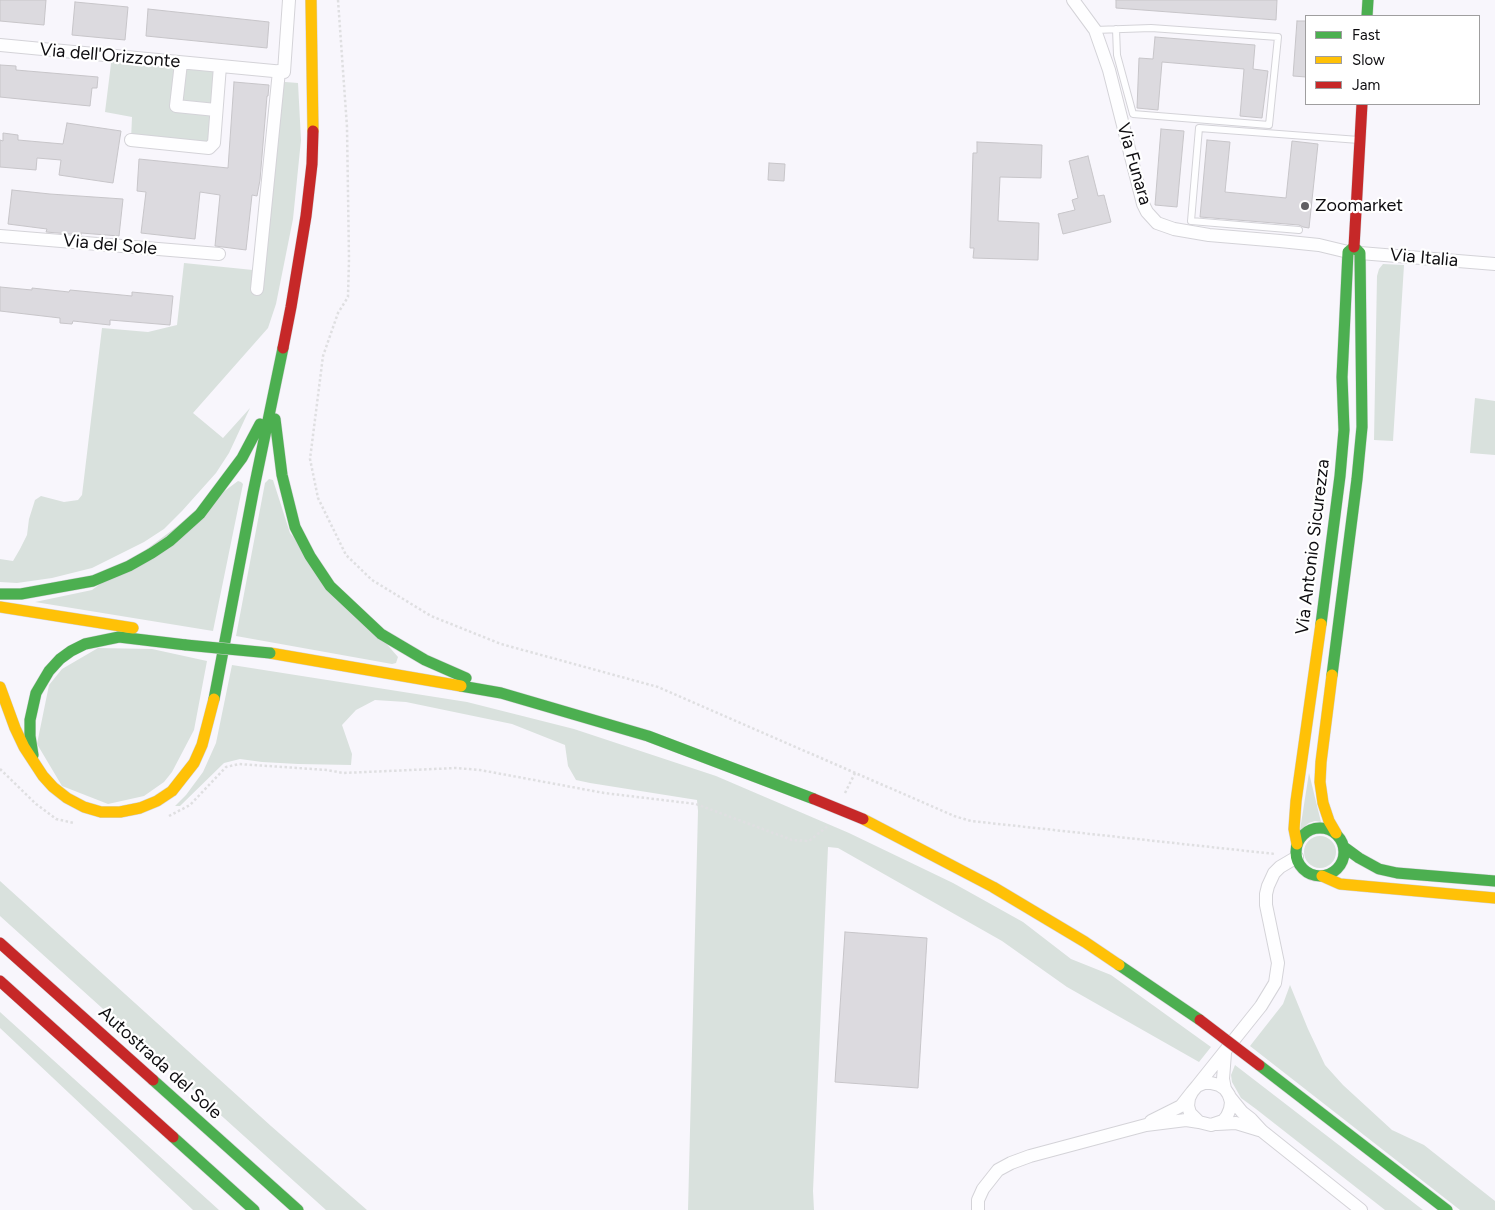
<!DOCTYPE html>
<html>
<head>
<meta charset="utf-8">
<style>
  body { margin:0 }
  #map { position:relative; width:1495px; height:1210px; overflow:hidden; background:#f8f6fc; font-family:Figtree,sans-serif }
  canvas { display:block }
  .legend { position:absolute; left:1305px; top:15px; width:175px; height:90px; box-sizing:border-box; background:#fff; border:1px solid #9f9e9f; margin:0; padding:6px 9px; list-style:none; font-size:15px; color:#0e0d10 }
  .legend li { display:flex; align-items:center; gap:10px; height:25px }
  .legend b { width:25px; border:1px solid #9f9e9f }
</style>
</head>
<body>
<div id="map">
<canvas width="1495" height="1210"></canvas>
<ul class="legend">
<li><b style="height:6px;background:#4caf50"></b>Fast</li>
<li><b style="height:6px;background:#ffc107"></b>Slow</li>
<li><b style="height:6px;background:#c62828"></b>Jam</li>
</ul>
</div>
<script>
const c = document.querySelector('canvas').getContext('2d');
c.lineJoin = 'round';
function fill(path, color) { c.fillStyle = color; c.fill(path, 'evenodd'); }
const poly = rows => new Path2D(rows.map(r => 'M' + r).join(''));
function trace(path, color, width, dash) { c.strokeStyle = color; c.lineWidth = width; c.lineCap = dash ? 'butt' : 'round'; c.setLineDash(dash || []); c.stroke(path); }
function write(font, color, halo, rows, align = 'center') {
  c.font = font + ' Figtree,sans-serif'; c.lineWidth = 4.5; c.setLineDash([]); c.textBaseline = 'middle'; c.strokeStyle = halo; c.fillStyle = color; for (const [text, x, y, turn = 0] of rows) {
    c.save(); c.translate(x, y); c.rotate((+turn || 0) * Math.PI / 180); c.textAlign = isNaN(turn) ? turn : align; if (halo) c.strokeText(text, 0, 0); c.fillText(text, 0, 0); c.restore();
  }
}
fill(poly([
  [112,56,220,66,214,143,131,140,132,117,105,112],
  [273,81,298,83,301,140,293,219,276,304,268,328,193,413,223,438,250,408,229,453,216,473,182,511,164,529,144,542,92,568,52,578,17,583,0,582,0,559,13,561,20,549,27,535,29,519,35,500,41,496,64,502,78,500,82,495,102,328,148,332,177,325,184,263,253,270],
  [1383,264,1404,265,1393,441,1374,440,1377,276,1379,269],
  [1475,398,1495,401,1495,455,1470,453],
  [269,479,273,480,290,533,398,657,396,663,392,664,236,636,265,483],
  [238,481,241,482,243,484,213,631,35,602,92,590],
  [98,648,152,649,207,661,194,730,172,772,164,782,144,796,108,804,62,786,37,744,49,685,62,669],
  [232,665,467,702,574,729,716,776,849,833,953,883,1023,922,1071,959,1111,975,1211,1047,1199,1062,1067,987,1002,941,838,848,828,847,813,1191,814,1210,688,1210,698,811,697,800,590,783,576,780,568,766,565,745,512,724,406,702,375,700,356,710,342,725,352,754,351,765,298,764,262,762,240,759,224,763,180,806,175,806,186,795,203,772,216,743],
  [1309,773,1321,822,1315,821,1309,823,1300,830],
  '1304 852a16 16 0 1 1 32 0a16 16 0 1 1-32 0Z',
  [0,881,271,1126,367,1210,326,1210,0,916],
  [1290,985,1308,1029,1325,1065,1343,1085,1392,1130,1424,1145,1495,1201,1495,1210,1460,1210,1250,1046,1283,1004],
  [0,1012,219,1210,193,1210,0,1028],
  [1235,1065,1392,1186,1423,1210,1385,1210,1256,1109,1241,1098,1232,1082,1231,1075]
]), '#d9e1dd');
const building = poly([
  [0,0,46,0,44,25,0,21,0,0],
  [1116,0,1277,0,1276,20,1116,8,1116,0],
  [75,2,128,7,125,40,72,35,75,2],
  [148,9,269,22,267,48,146,36,148,9],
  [1297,21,1306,21,1306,77,1293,76,1297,21],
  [1155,37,1255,45,1253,69,1268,71,1262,118,1240,116,1244,69,1162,62,1158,110,1137,108,1139,58,1153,59,1155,37],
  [0,65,16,66,16,70,98,77,97,88,92,88,90,106,0,97,0,65],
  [234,82,269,85,268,96,267,96,260,180,257,196,252,195,246,250,215,246,220,195,200,192,195,239,141,233,146,192,137,191,139,159,228,168,234,82],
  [67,123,121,131,113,183,59,175,61,160,37,158,36,170,0,167,0,140,3,141,3,133,18,135,18,140,63,144,67,123],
  [1161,129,1184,131,1177,207,1155,205,1161,129],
  [1207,140,1230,142,1225,192,1286,198,1292,141,1318,144,1309,228,1303,227,1299,225,1200,217,1207,140],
  [977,142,1042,145,1041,178,1000,177,998,221,1039,223,1038,260,973,258,974,248,970,248,973,153,977,153,977,142],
  [1088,156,1098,196,1104,195,1111,222,1063,234,1058,214,1075,210,1072,200,1078,198,1069,161,1088,156],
  [769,163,785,164,784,181,768,180,769,163],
  [12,190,50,194,123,199,119,236,81,233,81,235,46,232,47,229,8,224,12,190],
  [0,287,32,290,32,288,69,292,70,290,132,296,132,292,173,296,170,325,110,320,110,325,73,321,72,324,60,323,60,318,0,311,0,287],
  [845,932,927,938,918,1088,835,1082,845,932]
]);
fill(building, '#dcdadf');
trace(building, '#c7c5c9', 1);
const lane = poly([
  [1095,30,1151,28,1278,37,1269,125,1133,114,1117,55,1116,29],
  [1299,230,1191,221,1199,128,1359,140]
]);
const street = poly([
  [1073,0,1095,30,1109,70,1143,204,1147,212,1157,223,1174,229,1209,235,1280,241,1319,245,1348,252],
  [0,45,284,72,289,0],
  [181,63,176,106,216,110],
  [131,140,209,148,214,143,220,66],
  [0,236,219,254],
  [1360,253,1495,264],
  [257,289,279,71],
  [1197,1086,1261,1006,1275,983,1278,963,1266,905,1266,894,1268,886,1274,873,1280,867,1297,857],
  [1225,1089,1223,1079,1225,1053],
  [1229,1096,1242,1112,1251,1119,1262,1131,1361,1210],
  [1151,1121,1181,1106,1192,1092,1197,1086,1204,1083,1211,1083,1219,1085,1225,1089,1229,1095,1231,1102,1230,1109,1227,1116,1223,1121,1211,1125,1199,1122,1190,1113,1188,1106,1189,1098,1192,1092],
  [1217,1124,1236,1123,1259,1130],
  [978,1210,978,1200,983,1189,998,1170,1011,1163,1030,1156,1146,1125,1186,1120,1199,1122]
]);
const fast = poly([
  [1367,16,1368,0],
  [275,419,282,475,295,527,310,556,330,586,381,634,425,660,466,678],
  [0,594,21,594,93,581,129,566,152,553,170,541,200,514,242,458,260,424],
  [1321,624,1340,476,1344,430,1342,377,1348,252,1354,247],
  [1332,675,1357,479,1362,427,1360,253,1356,249],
  [461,686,501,693,648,736,814,799],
  [214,699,253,493,283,348],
  [33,755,30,736,30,720,36,693,49,671,60,659,71,651,85,644,119,637,186,645],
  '1296 852a24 24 0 1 1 48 0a24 24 0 1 1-48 0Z',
  [1344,847,1359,858,1379,869,1397,873,1495,881],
  [1119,965,1200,1020],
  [1259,1065,1447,1210],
  [153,1080,298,1210],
  [173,1137,254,1210]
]);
const slow = poly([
  [311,0,313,131],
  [0,607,133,628],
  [270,653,461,686],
  [1332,675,1321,762,1320,782,1323,803,1329,821,1336,833],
  [0,687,15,728,24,747,43,776,53,787,67,798,84,807,101,812,120,812,140,808,157,801,172,791,194,763,202,745,214,699],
  [863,819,993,887,1085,942,1119,965],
  [1297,844,1294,829,1296,801,1321,624],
  [1322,876,1340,884,1495,898]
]);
const jam = poly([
  [1354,247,1362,104],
  [283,348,291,307,306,216,312,164,313,131],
  [0,943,153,1080],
  [0,981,173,1137]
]);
trace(lane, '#d4d3d8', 8);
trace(street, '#d4d3d8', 14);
trace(fast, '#d4d3d8', 12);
trace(slow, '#d4d3d8', 12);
trace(jam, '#d4d3d8', 12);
trace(poly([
  [338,0,347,127,349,259,348,297,338,313,323,356,310,459,318,498,346,555,372,580,431,616,501,644,658,687,954,816,971,821,1275,854],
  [0,769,36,804,56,819,74,823],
  [845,793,855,773],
  [169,816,190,805,226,767,239,764,327,770,343,773,456,768,480,770,604,793,696,804,792,840,809,841,829,825]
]), '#dfdfe1', 2.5, [2.5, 2.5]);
trace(lane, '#fefeff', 6);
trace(street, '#fefeff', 12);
trace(fast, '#4caf50', 11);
trace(slow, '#ffc107', 11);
trace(jam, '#c62828', 11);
const fastBridge = poly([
  [186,645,270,653]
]);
const jamBridge = poly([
  [814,799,863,819],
  [1200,1020,1259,1065]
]);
trace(fastBridge, '#d4d3d8', 12, []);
trace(jamBridge, '#d4d3d8', 12, []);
trace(fastBridge, '#4caf50', 11);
trace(jamBridge, '#c62828', 11);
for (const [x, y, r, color] of [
  [1305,206,5,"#605f63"]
]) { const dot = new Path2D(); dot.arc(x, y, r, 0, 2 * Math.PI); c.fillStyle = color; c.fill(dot); trace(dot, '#fff', 2); }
write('18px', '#0e0d10', '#fff', [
  ["Via dell'Orizzonte",110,56,5],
  ["Via Funara",1134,164,74],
  ["Via del Sole",110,245,5],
  ["Via Italia",1424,258,5],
  ["Via Antonio Sicurezza",1313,547,-83],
  ["Autostrada del Sole",160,1063,42]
]);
write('18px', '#0e0d10', '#fff', [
  ["Zoomarket",1315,206]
], 'left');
</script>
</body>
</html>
